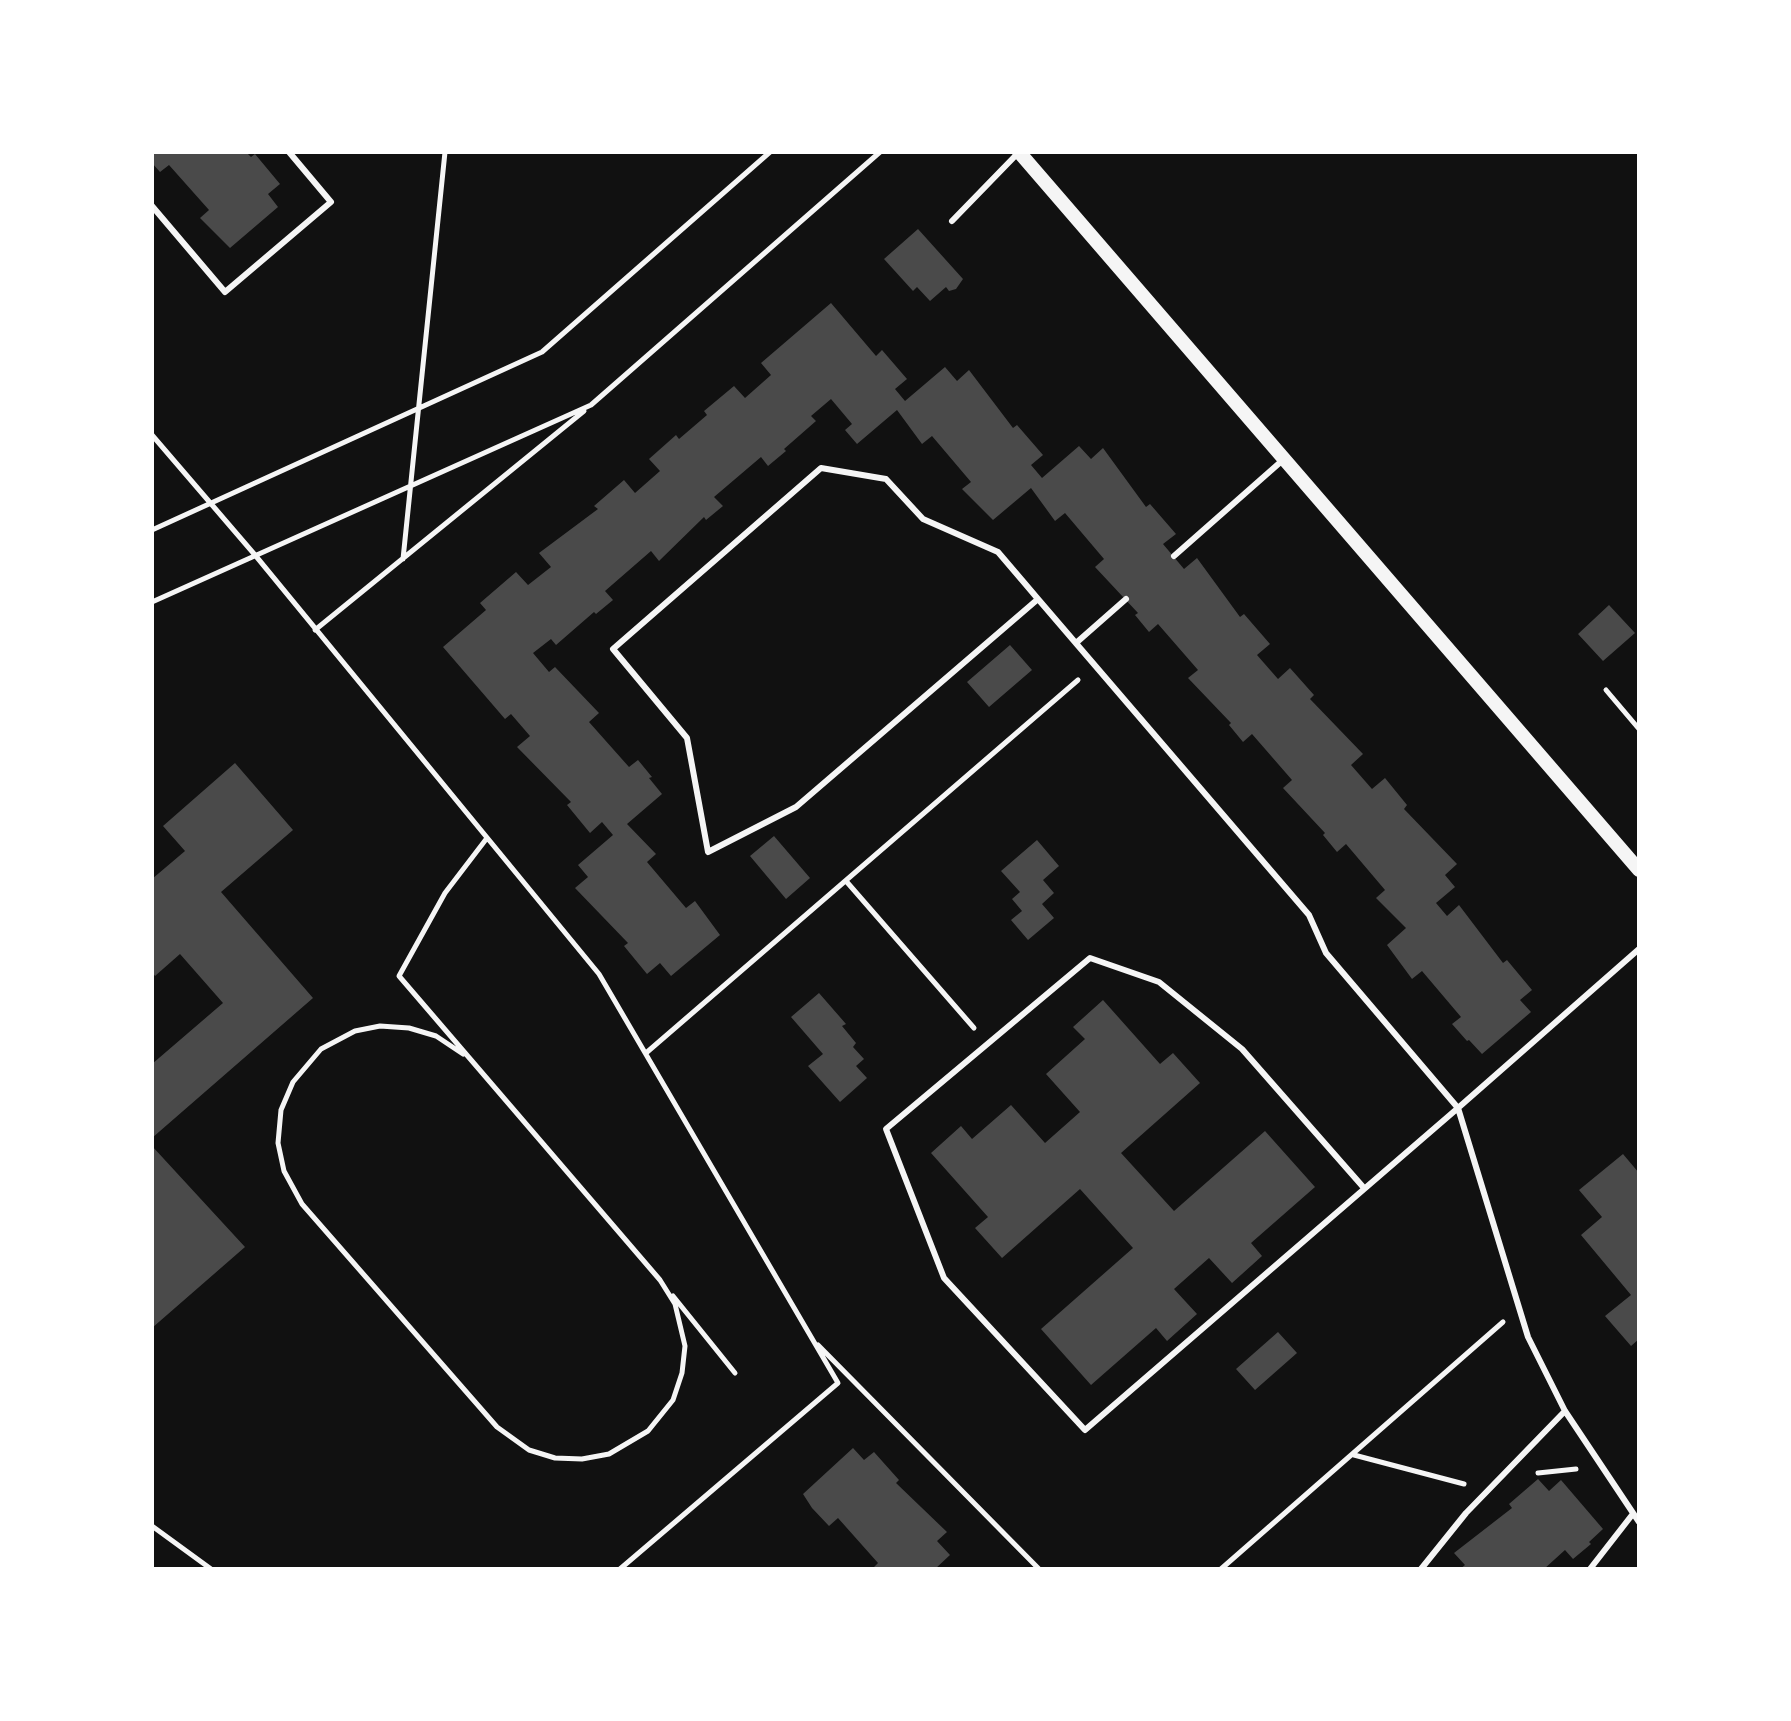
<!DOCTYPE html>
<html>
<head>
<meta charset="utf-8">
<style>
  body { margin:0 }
  #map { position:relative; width:1791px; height:1721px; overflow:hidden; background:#111; font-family:"Roboto Condensed",sans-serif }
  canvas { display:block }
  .frame { position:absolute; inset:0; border:154px solid #fff; pointer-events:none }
</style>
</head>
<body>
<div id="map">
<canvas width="1791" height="1721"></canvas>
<div class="frame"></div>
</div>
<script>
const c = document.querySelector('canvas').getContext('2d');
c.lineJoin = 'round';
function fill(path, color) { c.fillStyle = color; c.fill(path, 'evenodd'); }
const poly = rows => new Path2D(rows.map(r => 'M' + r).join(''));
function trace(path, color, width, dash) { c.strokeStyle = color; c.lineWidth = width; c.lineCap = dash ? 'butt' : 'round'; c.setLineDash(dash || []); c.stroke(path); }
fill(poly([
  [152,152,246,152,251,157,255,154,280,184,268,194,278,207,230,248,200,218,209,210,169,165,160,172,152,163],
  [918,229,963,279,956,289,949,291,946,287,930,301,917,287,913,291,884,259],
  [831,303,876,356,882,350,907,379,895,389,905,401,945,367,957,381,969,370,1013,428,1017,425,1043,455,1031,465,1042,478,1079,446,1091,459,1103,448,1146,507,1150,504,1176,534,1163,544,1184,569,1197,558,1240,617,1244,614,1270,644,1257,655,1278,679,1290,668,1314,695,1310,699,1363,754,1351,765,1372,789,1385,778,1407,805,1404,809,1457,864,1445,875,1455,887,1436,903,1447,916,1459,905,1503,963,1507,960,1532,990,1520,1000,1531,1012,1482,1054,1469,1040,1467,1041,1452,1024,1461,1017,1422,971,1412,979,1387,945,1406,928,1376,898,1385,890,1346,844,1337,852,1323,835,1325,833,1283,788,1292,780,1252,734,1243,742,1229,725,1231,723,1188,678,1198,670,1158,624,1149,632,1135,615,1138,613,1095,567,1104,559,1065,513,1055,521,1031,488,993,520,962,489,971,482,932,436,922,444,897,410,857,444,845,430,852,424,831,399,811,416,816,421,784,449,786,451,768,466,761,457,714,497,723,506,706,520,704,517,659,561,651,551,605,591,613,600,596,614,594,612,556,645,551,639,533,653,549,672,555,667,599,713,589,722,629,767,638,760,652,777,649,778,662,794,627,824,656,854,647,862,686,908,695,901,720,935,671,976,660,963,647,974,624,946,628,943,575,888,588,877,578,865,613,835,602,822,590,833,567,805,571,802,517,747,530,736,511,714,505,719,443,647,486,610,480,603,516,572,528,585,551,567,539,553,598,509,594,506,624,480,635,493,660,471,649,459,676,435,679,439,707,415,704,411,734,386,745,398,771,375,761,363],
  [1609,605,1635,633,1603,661,1578,634],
  [1010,645,1032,670,989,707,967,682],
  [235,763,293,830,221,892,313,998,152,1138,152,1064,223,1003,180,954,155,976,152,972,152,879,185,851,163,826],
  [774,836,810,878,786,899,750,856],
  [1037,840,1059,866,1043,880,1054,893,1042,904,1054,918,1028,940,1011,920,1022,911,1012,899,1020,892,1001,871],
  [819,993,846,1024,842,1026,856,1043,853,1047,864,1059,856,1066,867,1078,840,1102,808,1066,823,1054,791,1017],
  [1103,1000,1160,1064,1173,1053,1200,1083,1121,1153,1174,1211,1265,1131,1315,1187,1251,1243,1262,1256,1232,1283,1209,1258,1174,1289,1197,1314,1167,1341,1156,1328,1091,1385,1041,1329,1133,1248,1080,1189,1002,1258,975,1228,988,1217,931,1153,961,1126,972,1139,1011,1105,1045,1143,1080,1112,1046,1074,1085,1039,1073,1027],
  [152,1146,245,1247,152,1328],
  [1623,1154,1639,1173,1639,1339,1631,1346,1605,1316,1631,1295,1581,1235,1602,1217,1579,1190],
  [1278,1332,1297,1353,1255,1390,1236,1369],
  [853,1448,864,1460,874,1452,899,1480,896,1483,947,1532,937,1541,950,1555,935,1569,872,1569,878,1563,838,1518,829,1526,812,1508,803,1494],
  [1538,1479,1549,1491,1561,1480,1603,1529,1589,1542,1591,1544,1573,1559,1565,1550,1544,1569,1460,1569,1465,1565,1454,1553,1512,1508,1509,1504]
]), '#4a4a4a');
trace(poly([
  [152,435,255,555,599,974,838,1383,620,1569],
  [152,530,542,352,770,152],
  [403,559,445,152],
  [152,602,591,405,880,152],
  [315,630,584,411],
  [1606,690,1639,729],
  [846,881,974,1028],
  [646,1053,1078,680],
  [463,1054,436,1036,409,1028,380,1026,355,1031,321,1049,293,1082,281,1110,278,1143,284,1171,302,1204,497,1427,529,1450,555,1458,582,1459,609,1454,648,1431,673,1400,682,1373,685,1346,675,1304,660,1280,399,976,445,893,487,838],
  [673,1296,735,1373],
  [818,1345,1039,1569],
  [1354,1455,1464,1484],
  [1538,1473,1576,1469],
  [152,1526,211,1569],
  [1221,1569,1503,1322]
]), '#f5f5f5', 5);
trace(poly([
  [152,206,225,292,331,202,289,152],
  [952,221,1019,152],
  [1174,556,1284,459],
  [1038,599,796,807,708,852,687,738,613,649,821,468,886,479,923,519,998,552,1027,586,1038,599,1309,915,1326,953,1458,1108,1528,1337,1565,1411,1639,1522],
  [1076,643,1126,599],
  [1364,1188,1242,1049,1159,982,1090,958,886,1129,944,1278,1085,1430,1458,1108,1639,949],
  [1421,1569,1466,1513,1565,1411],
  [1590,1569,1632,1515]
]), '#f5f5f5', 6);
trace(poly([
  [1019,152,1639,870]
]), '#f5f5f5', 14);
</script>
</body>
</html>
